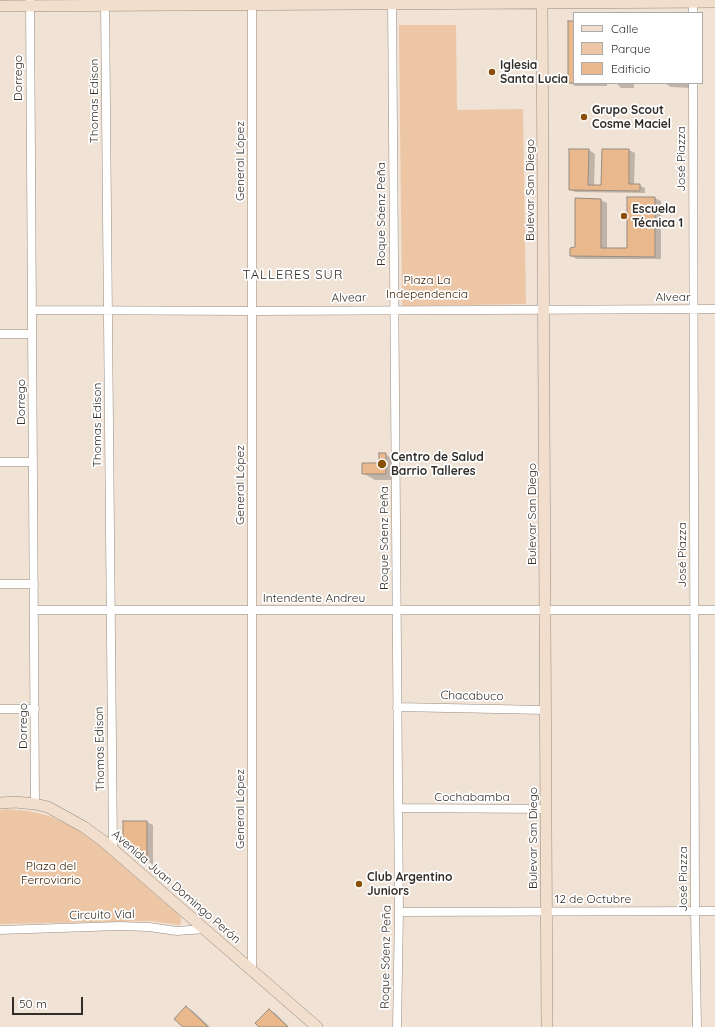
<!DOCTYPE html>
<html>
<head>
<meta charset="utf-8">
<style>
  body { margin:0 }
  #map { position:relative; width:715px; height:1027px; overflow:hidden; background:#f0e2d5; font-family:Quicksand,sans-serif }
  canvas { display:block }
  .legend { position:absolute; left:573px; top:12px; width:130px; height:72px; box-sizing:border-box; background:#fff; border:1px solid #adaba9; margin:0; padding:5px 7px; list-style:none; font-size:12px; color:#322d28 }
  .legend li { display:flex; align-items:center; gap:8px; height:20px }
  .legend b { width:20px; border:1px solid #adaba9 }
  .scale { position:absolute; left:12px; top:997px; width:71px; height:18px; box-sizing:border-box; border:2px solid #322d28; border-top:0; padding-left:5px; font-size:12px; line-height:14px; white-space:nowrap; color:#322d28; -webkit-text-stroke:3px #fff; paint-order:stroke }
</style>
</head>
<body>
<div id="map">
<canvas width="715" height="1027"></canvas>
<ul class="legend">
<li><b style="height:5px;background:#f1decc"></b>Calle</li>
<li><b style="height:11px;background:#ecc6a5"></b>Parque</li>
<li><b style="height:11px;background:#e9b88c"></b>Edificio</li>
</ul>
<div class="scale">50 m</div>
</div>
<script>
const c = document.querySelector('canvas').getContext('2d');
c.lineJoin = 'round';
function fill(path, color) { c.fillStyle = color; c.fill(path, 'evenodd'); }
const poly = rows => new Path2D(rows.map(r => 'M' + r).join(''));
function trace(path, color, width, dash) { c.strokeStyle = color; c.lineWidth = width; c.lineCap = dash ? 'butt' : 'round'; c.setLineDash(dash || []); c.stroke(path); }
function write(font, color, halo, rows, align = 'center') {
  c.font = font + ' Quicksand,sans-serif'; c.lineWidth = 3.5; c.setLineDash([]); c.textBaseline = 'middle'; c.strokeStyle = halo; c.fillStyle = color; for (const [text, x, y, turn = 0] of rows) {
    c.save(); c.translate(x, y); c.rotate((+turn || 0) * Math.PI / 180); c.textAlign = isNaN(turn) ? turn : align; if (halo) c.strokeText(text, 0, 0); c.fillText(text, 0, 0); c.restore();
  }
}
fill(poly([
  [399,25,456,25,457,110,523,109,526,304,402,306],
  [6,809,29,811,49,816,74,827,100,846,181,917,181,921,180,925,150,921,0,924,0,810]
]), '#ecc6a5');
fill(poly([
  [574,22,574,83,607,83,607,86,575,86,569,82],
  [616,83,634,83,634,88,621,88],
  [665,83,691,83,691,88,671,87],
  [589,150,595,154,594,186,602,186,629,150,635,153,634,185,639,185,645,188,645,193,575,192,570,189],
  [628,198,655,198,661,201,661,259,577,259,571,256,576,248,576,199,601,200,607,203,607,249,628,249],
  [385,454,397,461,397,480,375,480,363,473,380,464],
  [147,822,153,825,153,865,124,841],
  [187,1007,194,1012,210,1027,184,1027],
  [269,1010,275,1013,289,1027,261,1027]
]), '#0003');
const building = poly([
  [568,21,574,21,574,83,568,83,568,21],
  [569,149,589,149,588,185,601,185,602,149,629,149,629,184,640,184,640,191,569,190,569,149],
  [627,197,655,197,655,257,570,256,570,248,575,247,575,198,601,199,601,248,627,248,627,197],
  [379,453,386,453,386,474,362,474,362,463,379,463,379,453],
  [123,821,147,821,147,863,123,842,123,821],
  [186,1006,208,1027,183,1027,174,1019,186,1006],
  [269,1009,288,1027,259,1027,255,1023,269,1009]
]);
fill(building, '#e9b88c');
trace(building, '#988b7f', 1);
const street = poly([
  [30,0,35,804],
  [392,0,399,912,397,1027],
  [693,0,693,13],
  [105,1,113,850],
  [693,83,695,911,697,1027],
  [32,310,252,311,715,309],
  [0,334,32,334],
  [0,462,33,462],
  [0,584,34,584],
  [34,610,715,610],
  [397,707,545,710],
  [0,709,35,709],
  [398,808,546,809],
  [399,912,715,911],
  [0,930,120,926,149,927,177,931,205,929],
  [252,970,252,0]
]);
const secondary = poly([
  [542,0,547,1027],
  [0,6,715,2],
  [0,803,15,802,35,804,48,807,84,827,102,840,317,1027]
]);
trace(street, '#998c80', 9);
trace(secondary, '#998c80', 12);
trace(street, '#fff', 8);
trace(secondary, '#f1decc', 11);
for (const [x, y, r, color] of [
  [492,72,4,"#895007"],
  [584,117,4,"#895007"],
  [624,216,4,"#895007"],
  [382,464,5,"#895007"],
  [359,884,4,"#895007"]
]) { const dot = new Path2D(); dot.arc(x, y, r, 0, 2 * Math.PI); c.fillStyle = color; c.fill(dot); trace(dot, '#fff', 1.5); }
write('bold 12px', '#322d28', '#fff', [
  ["Iglesia",500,65],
  ["Santa Lucia",500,79],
  ["Grupo Scout",592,110],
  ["Cosme Maciel",592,124],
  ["Escuela",632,209],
  ["Técnica 1",632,223],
  ["Centro de Salud",391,457],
  ["Barrio Talleres",391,471],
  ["Club Argentino",367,877],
  ["Juniors",367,891]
], 'left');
write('12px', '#322d28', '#fff', [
  ["Dorrego",18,78,-90],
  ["Thomas Edison",94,101,-90],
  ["José Piazza",681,159,-90],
  ["General López",240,161,-90],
  ["Bulevar San Diego",530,190,-90],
  ["Roque Sáenz Peña",381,214,-90],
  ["Alvear",673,297],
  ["Alvear",349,298,-1],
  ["Dorrego",21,402,-90],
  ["Thomas Edison",97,425,-90],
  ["General López",240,485,-90],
  ["Bulevar San Diego",532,514,-90],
  ["Roque Sáenz Peña",384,538,-90],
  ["José Piazza",682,555,-90],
  ["Intendente Andreu",314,598],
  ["Chacabuco",472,696,1],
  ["Dorrego",23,726,-90],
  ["Thomas Edison",100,749,-91],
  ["Cochabamba",472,797],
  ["General López",240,809,-90],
  ["Bulevar San Diego",533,838,-90],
  ["José Piazza",683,879,-90],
  ["Avenida Juan Domingo Perón",176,887,41],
  ["12 de Octubre",593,899],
  ["Circuito Vial",102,915,-1],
  ["Roque Sáenz Peña",386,957,-89]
]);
write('12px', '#3f2000', '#fff', [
  ["Plaza La",427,280],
  ["Independencia",427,294],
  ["Plaza del",51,866],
  ["Ferroviario",51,880]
]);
c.letterSpacing = '1px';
write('13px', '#322d28', '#fff', [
  ["TALLERES SUR",293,275]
]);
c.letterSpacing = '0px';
</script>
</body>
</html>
